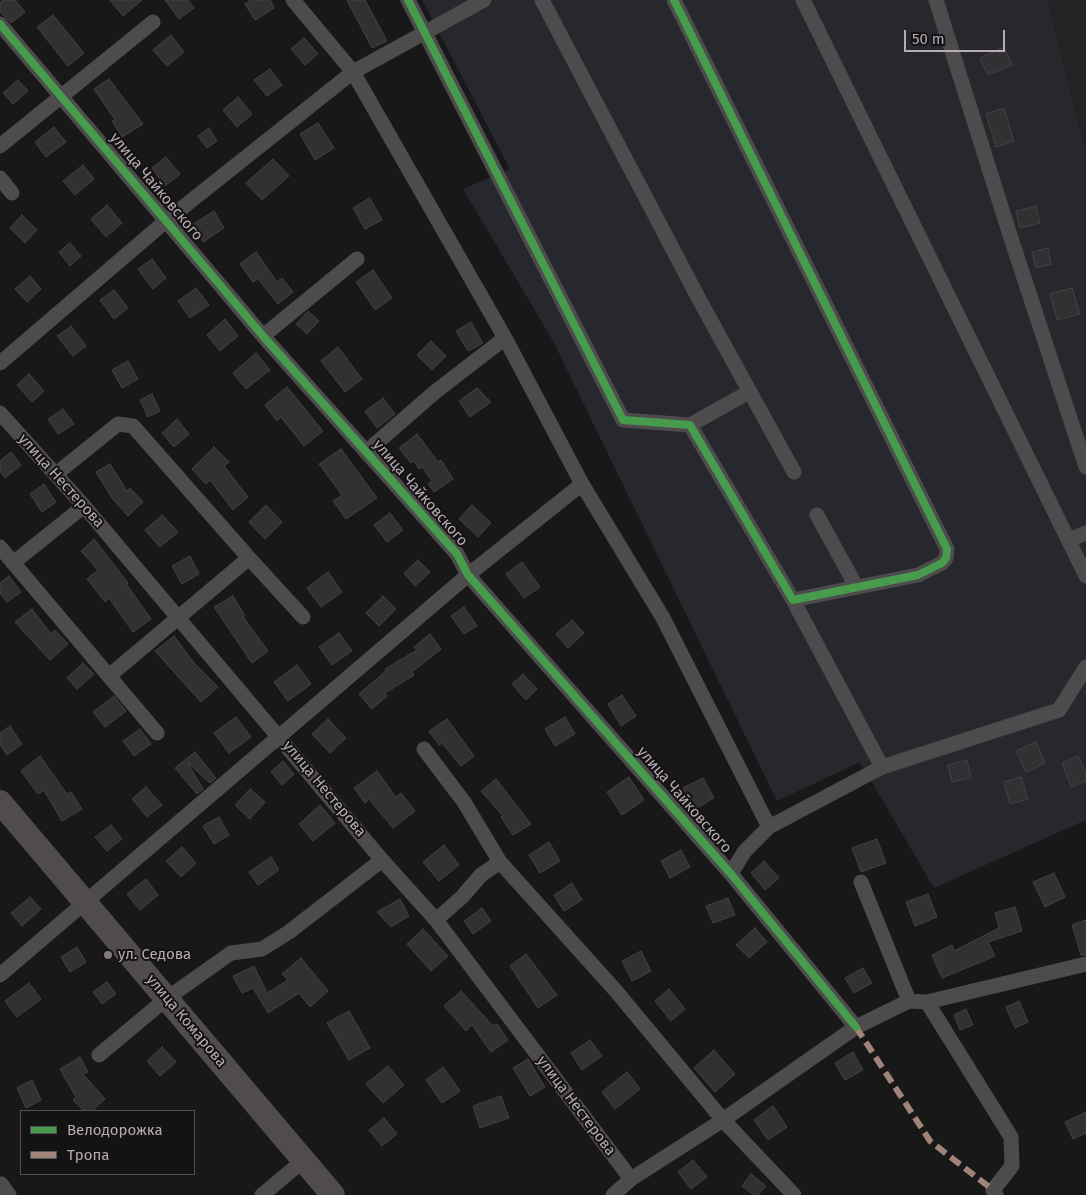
<!DOCTYPE html>
<html>
<head>
<meta charset="utf-8">
<style>
  body { margin:0 }
  #map { position:relative; width:1086px; height:1195px; overflow:hidden; background:#191818; font-family:"Fira Sans",sans-serif }
  canvas { display:block }
  .legend { position:absolute; left:20px; top:1110px; width:175px; height:65px; box-sizing:border-box; background:#141313; border:1px solid #564f54; margin:0; padding:6px 9px; list-style:none; font-size:15px; color:#b9aab5 }
  .legend li { display:flex; align-items:center; gap:10px; height:25px }
  .legend b { width:25px; border:1px solid #564f54 }
  .scale { position:absolute; left:904px; top:30px; width:101px; height:22px; box-sizing:border-box; border:2px solid #b9aab5; border-top:0; padding-left:6px; font-size:15px; line-height:18px; white-space:nowrap; color:#b9aab5; -webkit-text-stroke:4px #141313; paint-order:stroke }
</style>
</head>
<body>
<div id="map">
<canvas width="1086" height="1195"></canvas>
<ul class="legend">
<li><b style="height:6px;background:#469c4c"></b>Велодорожка</li>
<li><b style="height:6px;background:#a18479"></b>Тропа</li>
</ul>
<div class="scale">50 m</div>
</div>
<script>
const c = document.querySelector('canvas').getContext('2d');
c.lineJoin = 'round';
function fill(path, color) { c.fillStyle = color; c.fill(path, 'evenodd'); }
const poly = rows => new Path2D(rows.map(r => 'M' + r).join(''));
function trace(path, color, width, dash) { c.strokeStyle = color; c.lineWidth = width; c.lineCap = dash ? 'butt' : 'round'; c.setLineDash(dash || []); c.stroke(path); }
function write(font, color, halo, rows, align = 'center') {
  c.font = font + ' "Fira Sans",sans-serif'; c.lineWidth = 4; c.setLineDash([]); c.textBaseline = 'middle'; c.strokeStyle = halo; c.fillStyle = color; for (const [text, x, y, turn = 0] of rows) {
    c.save(); c.translate(x, y); c.rotate((+turn || 0) * Math.PI / 180); c.textAlign = isNaN(turn) ? turn : align; if (halo) c.strokeText(text, 0, 0); c.fillText(text, 0, 0); c.restore();
  }
}
fill(poly([
  [1047,0,1086,0,1086,151]
]), '#242223');
fill(poly([
  [422,0,1047,0,1086,151,1086,820,934,888,860,762,777,801,553,341,463,189,510,169]
]), '#26282e');
const building = poly([
  [3,0,15,0,25,12,11,23,0,12,0,3,3,0],
  [110,0,142,0,123,16,110,0],
  [165,0,188,0,194,8,179,19,165,0],
  [251,0,270,0,274,8,255,20,245,4,251,0],
  [347,0,365,0,387,41,372,48,347,0],
  [53,15,84,53,68,66,37,27,53,15],
  [171,35,184,52,167,66,153,50,171,35],
  [304,38,318,54,305,65,291,49,304,38],
  [1004,47,1012,65,988,75,980,58,1004,47],
  [270,69,282,85,267,96,254,80,270,69],
  [109,79,143,124,122,137,112,121,115,120,94,89,109,79],
  [18,80,28,91,13,104,3,93,18,80],
  [238,97,252,114,237,127,223,110,238,97],
  [1004,108,1014,141,996,147,986,114,1004,108],
  [318,123,334,148,315,160,300,134,318,123],
  [54,127,66,142,46,157,35,142,54,127],
  [209,128,217,141,207,148,198,136,209,128],
  [166,157,180,174,165,186,152,168,166,157],
  [273,159,289,176,262,200,246,183,273,159],
  [83,165,94,179,75,195,63,181,83,165],
  [370,198,382,220,365,229,353,208,370,198],
  [107,205,122,223,106,237,91,219,107,205],
  [1036,206,1040,223,1020,228,1016,211,1036,206],
  [214,211,224,228,203,242,192,225,214,211],
  [22,215,37,230,25,243,10,228,22,215],
  [70,243,81,256,70,266,59,252,70,243],
  [1048,248,1051,264,1036,268,1032,252,1048,248],
  [256,252,277,282,282,278,293,292,278,304,258,279,253,282,240,264,256,252],
  [152,259,166,278,153,289,138,269,152,259],
  [373,270,392,298,375,310,356,282,373,270],
  [30,276,41,289,27,302,15,289,30,276],
  [196,288,209,305,190,318,178,301,196,288],
  [1072,288,1080,314,1057,320,1050,294,1072,288],
  [114,290,128,308,114,319,100,300,114,290],
  [308,311,319,321,307,334,296,324,308,311],
  [225,319,238,336,220,351,207,335,225,319],
  [471,322,483,343,468,351,456,331,471,322],
  [71,326,86,346,73,356,57,336,71,326],
  [431,341,446,356,432,370,417,355,431,341],
  [338,347,362,379,345,392,321,361,338,347],
  [256,353,270,370,246,389,233,373,256,353],
  [128,361,138,379,122,388,112,370,128,361],
  [29,374,44,391,32,402,17,385,29,374],
  [287,387,323,431,304,446,281,417,277,421,265,405,287,387],
  [477,388,491,402,470,417,459,401,477,388],
  [152,394,160,411,148,417,140,400,152,394],
  [383,398,395,414,377,428,365,411,383,398],
  [63,409,74,424,58,434,48,419,63,409],
  [177,419,189,434,174,447,162,433,177,419],
  [417,434,438,462,441,460,453,479,434,492,428,484,432,481,422,467,419,469,414,461,411,463,399,448,417,434],
  [214,447,229,462,224,466,248,497,233,510,210,480,206,484,192,469,214,447],
  [341,449,377,498,346,519,333,501,342,495,319,464,341,449],
  [11,452,21,465,5,478,0,471,0,461,11,452],
  [110,464,127,491,130,488,143,502,128,516,112,498,96,472,110,464],
  [44,484,56,502,42,512,30,494,44,484],
  [266,505,282,522,265,539,249,522,266,505],
  [472,505,491,523,478,537,459,519,472,505],
  [390,513,403,530,387,542,374,525,390,513],
  [162,515,178,532,160,547,145,530,162,515],
  [94,539,128,583,127,585,151,619,133,632,109,598,105,602,87,579,98,570,81,551,94,539],
  [190,556,199,574,182,584,172,566,190,556],
  [418,560,430,572,415,586,404,573,418,560],
  [522,562,540,587,524,598,506,574,522,562],
  [328,572,342,592,321,607,307,588,328,572],
  [9,576,21,592,7,602,0,593,0,583,9,576],
  [233,596,245,616,243,617,268,651,252,663,214,607,233,596],
  [383,596,396,609,379,626,366,613,383,596],
  [464,607,477,626,464,634,451,616,464,607],
  [32,609,51,634,55,630,68,644,50,660,15,622,32,609],
  [572,620,584,633,568,648,556,634,572,620],
  [339,633,352,651,332,665,319,647,339,633],
  [430,634,441,649,412,672,414,675,385,693,387,696,372,709,359,694,386,671,385,669,417,650,414,647,430,634],
  [174,636,195,664,218,687,201,702,155,651,174,636],
  [83,663,94,674,77,689,67,678,83,663],
  [297,665,311,684,288,701,274,682,297,665],
  [523,674,537,689,526,700,512,684,523,674],
  [622,695,636,716,621,726,608,704,622,695],
  [114,696,126,711,105,727,93,712,114,696],
  [236,717,251,737,229,753,214,733,236,717],
  [565,717,575,734,555,746,545,729,565,717],
  [328,719,346,738,330,753,312,734,328,719],
  [447,719,474,756,461,766,442,743,439,745,429,731,447,719],
  [10,726,22,744,7,755,0,744,0,733,10,726],
  [140,729,151,744,134,756,123,741,140,729],
  [1036,742,1045,763,1026,772,1016,751,1036,742],
  [195,752,216,778,210,783,187,762,203,789,197,794,175,768,195,752],
  [40,756,67,794,71,792,82,809,62,821,44,790,38,794,21,771,40,756],
  [1078,756,1086,774,1086,781,1071,787,1062,763,1078,756],
  [967,760,971,778,952,782,948,765,967,760],
  [283,761,294,774,282,785,271,772,283,761],
  [377,771,396,797,401,793,415,811,393,828,369,799,365,803,354,788,377,771],
  [629,777,644,800,622,815,607,792,629,777],
  [1021,777,1028,799,1010,804,1004,782,1021,777],
  [703,778,714,798,695,809,683,788,703,778],
  [496,779,531,824,513,835,501,817,503,816,481,791,496,779],
  [146,787,162,805,147,817,132,799,146,787],
  [250,789,265,802,250,819,235,805,250,789],
  [320,805,335,823,313,841,299,824,320,805],
  [219,817,229,835,214,844,203,826,219,817],
  [111,825,122,839,107,851,95,837,111,825],
  [877,839,886,863,861,872,852,848,877,839],
  [549,842,560,861,540,873,529,855,549,842],
  [444,845,459,865,439,881,423,862,444,845],
  [182,847,196,863,181,877,166,861,182,847],
  [681,850,690,867,670,878,661,861,681,850],
  [271,857,279,870,258,885,249,872,271,857],
  [764,861,779,878,765,890,751,873,764,861],
  [1054,873,1065,897,1045,907,1033,882,1054,873],
  [146,879,158,895,140,910,127,894,146,879],
  [572,883,582,900,564,911,554,895,572,883],
  [928,894,937,917,915,926,906,902,928,894],
  [30,897,41,909,22,926,11,913,30,897],
  [728,898,735,915,713,923,706,906,728,898],
  [400,899,409,916,391,927,377,912,400,899],
  [1015,907,1022,931,988,942,995,956,942,978,932,955,952,945,954,951,999,928,995,913,1015,907],
  [482,908,491,921,473,934,464,921,482,908],
  [1086,920,1086,955,1081,955,1072,925,1086,920],
  [755,928,767,942,749,958,736,945,755,928],
  [423,929,448,956,431,971,407,944,423,929],
  [77,947,86,962,70,972,61,957,77,947],
  [641,951,651,971,632,981,622,961,641,951],
  [526,954,557,995,538,1008,510,966,526,954],
  [301,958,328,991,310,1007,299,993,268,1013,253,988,242,993,233,976,254,966,267,993,288,980,282,974,301,958],
  [863,968,872,983,854,993,845,978,863,968],
  [107,982,116,994,102,1004,93,992,107,982],
  [29,983,41,999,17,1017,5,1001,29,983],
  [669,989,685,1009,671,1021,655,1001,669,989],
  [461,991,493,1026,497,1024,508,1040,491,1052,472,1025,466,1031,444,1006,461,991],
  [1019,1001,1028,1022,1015,1028,1006,1007,1019,1001],
  [966,1009,973,1025,960,1030,954,1015,966,1009],
  [349,1011,370,1048,349,1060,327,1023,349,1011],
  [590,1040,602,1056,582,1070,571,1053,590,1040],
  [162,1047,176,1062,160,1076,147,1061,162,1047],
  [714,1050,735,1074,715,1092,694,1068,714,1050],
  [853,1052,863,1070,845,1080,835,1063,853,1052],
  [80,1057,88,1072,83,1074,105,1099,92,1111,84,1111,73,1100,76,1097,60,1069,80,1057],
  [528,1059,545,1087,530,1096,513,1068,528,1059],
  [388,1066,404,1085,383,1103,366,1084,388,1066],
  [443,1067,460,1091,442,1103,426,1080,443,1067],
  [627,1072,640,1089,615,1109,602,1092,627,1072],
  [32,1080,41,1100,26,1108,17,1088,32,1080],
  [501,1096,509,1118,480,1128,473,1106,501,1096],
  [773,1106,787,1127,768,1140,754,1120,773,1106],
  [1086,1112,1086,1133,1073,1139,1065,1122,1086,1112],
  [384,1118,397,1134,382,1146,369,1130,384,1118],
  [693,1160,707,1177,691,1189,678,1172,693,1160],
  [751,1174,766,1186,758,1195,754,1195,742,1186,751,1174]
]);
fill(building, '#323032');
trace(building, '#454143', 1);
trace(poly([
  [293,0,353,72,505,338,582,484,663,618,769,827],
  [408,0,623,420,690,425,793,600,918,575,942,563,946,558,947,549,674,0],
  [542,0,700,301,794,472],
  [803,0,1086,576],
  [936,0,1009,232,1086,467],
  [0,24,263,336,457,554,468,575,731,874,856,1027],
  [0,146,153,22],
  [0,178,12,193],
  [263,336,357,259],
  [0,363,167,220,353,72,484,0],
  [0,413,84,506,382,860,436,920,631,1179],
  [690,425,749,392],
  [366,452,435,392,505,338],
  [56,474,118,424,133,426,249,558,109,676],
  [817,515,856,586],
  [1069,540,1086,533],
  [0,547,157,733],
  [249,558,303,617],
  [13,563,84,506],
  [793,600,882,767],
  [424,749,464,802,500,862,616,991,723,1120,794,1195],
  [731,874,744,852,769,827,882,767,1059,710,1086,667],
  [861,882,909,1001],
  [436,920,462,897,481,875,500,862],
  [0,975,468,575,582,484],
  [927,1002,1011,1137,1012,1166,993,1190,996,1195],
  [99,1055,166,999,231,953,262,949,289,932,382,860],
  [1,1184,9,1195],
  [262,1195,304,1160],
  [613,1195,631,1179,723,1120,856,1027,909,1001,927,1002,1086,964]
]), '#4e4b4d', 15);
trace(poly([
  [0,802,333,1195]
]), '#504c4e', 24);
trace(poly([
  [856,1027,930,1141,993,1190]
]), '#a18479', 6, [12, 6]);
trace(poly([
  [408,0,623,420,690,425,793,600,918,575,942,563,946,558,947,549,674,0],
  [0,24,263,336,457,554,468,575,731,874,856,1027]
]), '#469c4c', 8);
for (const [x, y, r, color] of [
  [108,955,5,"#81777e"]
]) { const dot = new Path2D(); dot.arc(x, y, r, 0, 2 * Math.PI); c.fillStyle = color; c.fill(dot); trace(dot, '#141313', 2); }
write('15px', '#b9aab5', '#141313', [
  ["улица Чайковского",156,187,50],
  ["улица Нестерова",61,481,48],
  ["улица Чайковского",420,493,49],
  ["улица Нестерова",324,789,50],
  ["улица Чайковского",684,800,49],
  ["улица Комарова",186,1021,50],
  ["улица Нестерова",576,1106,53]
]);
write('15px', '#b9aab5', '#141313', [
  ["ул. Седова",118,955]
], 'left');
</script>
</body>
</html>
